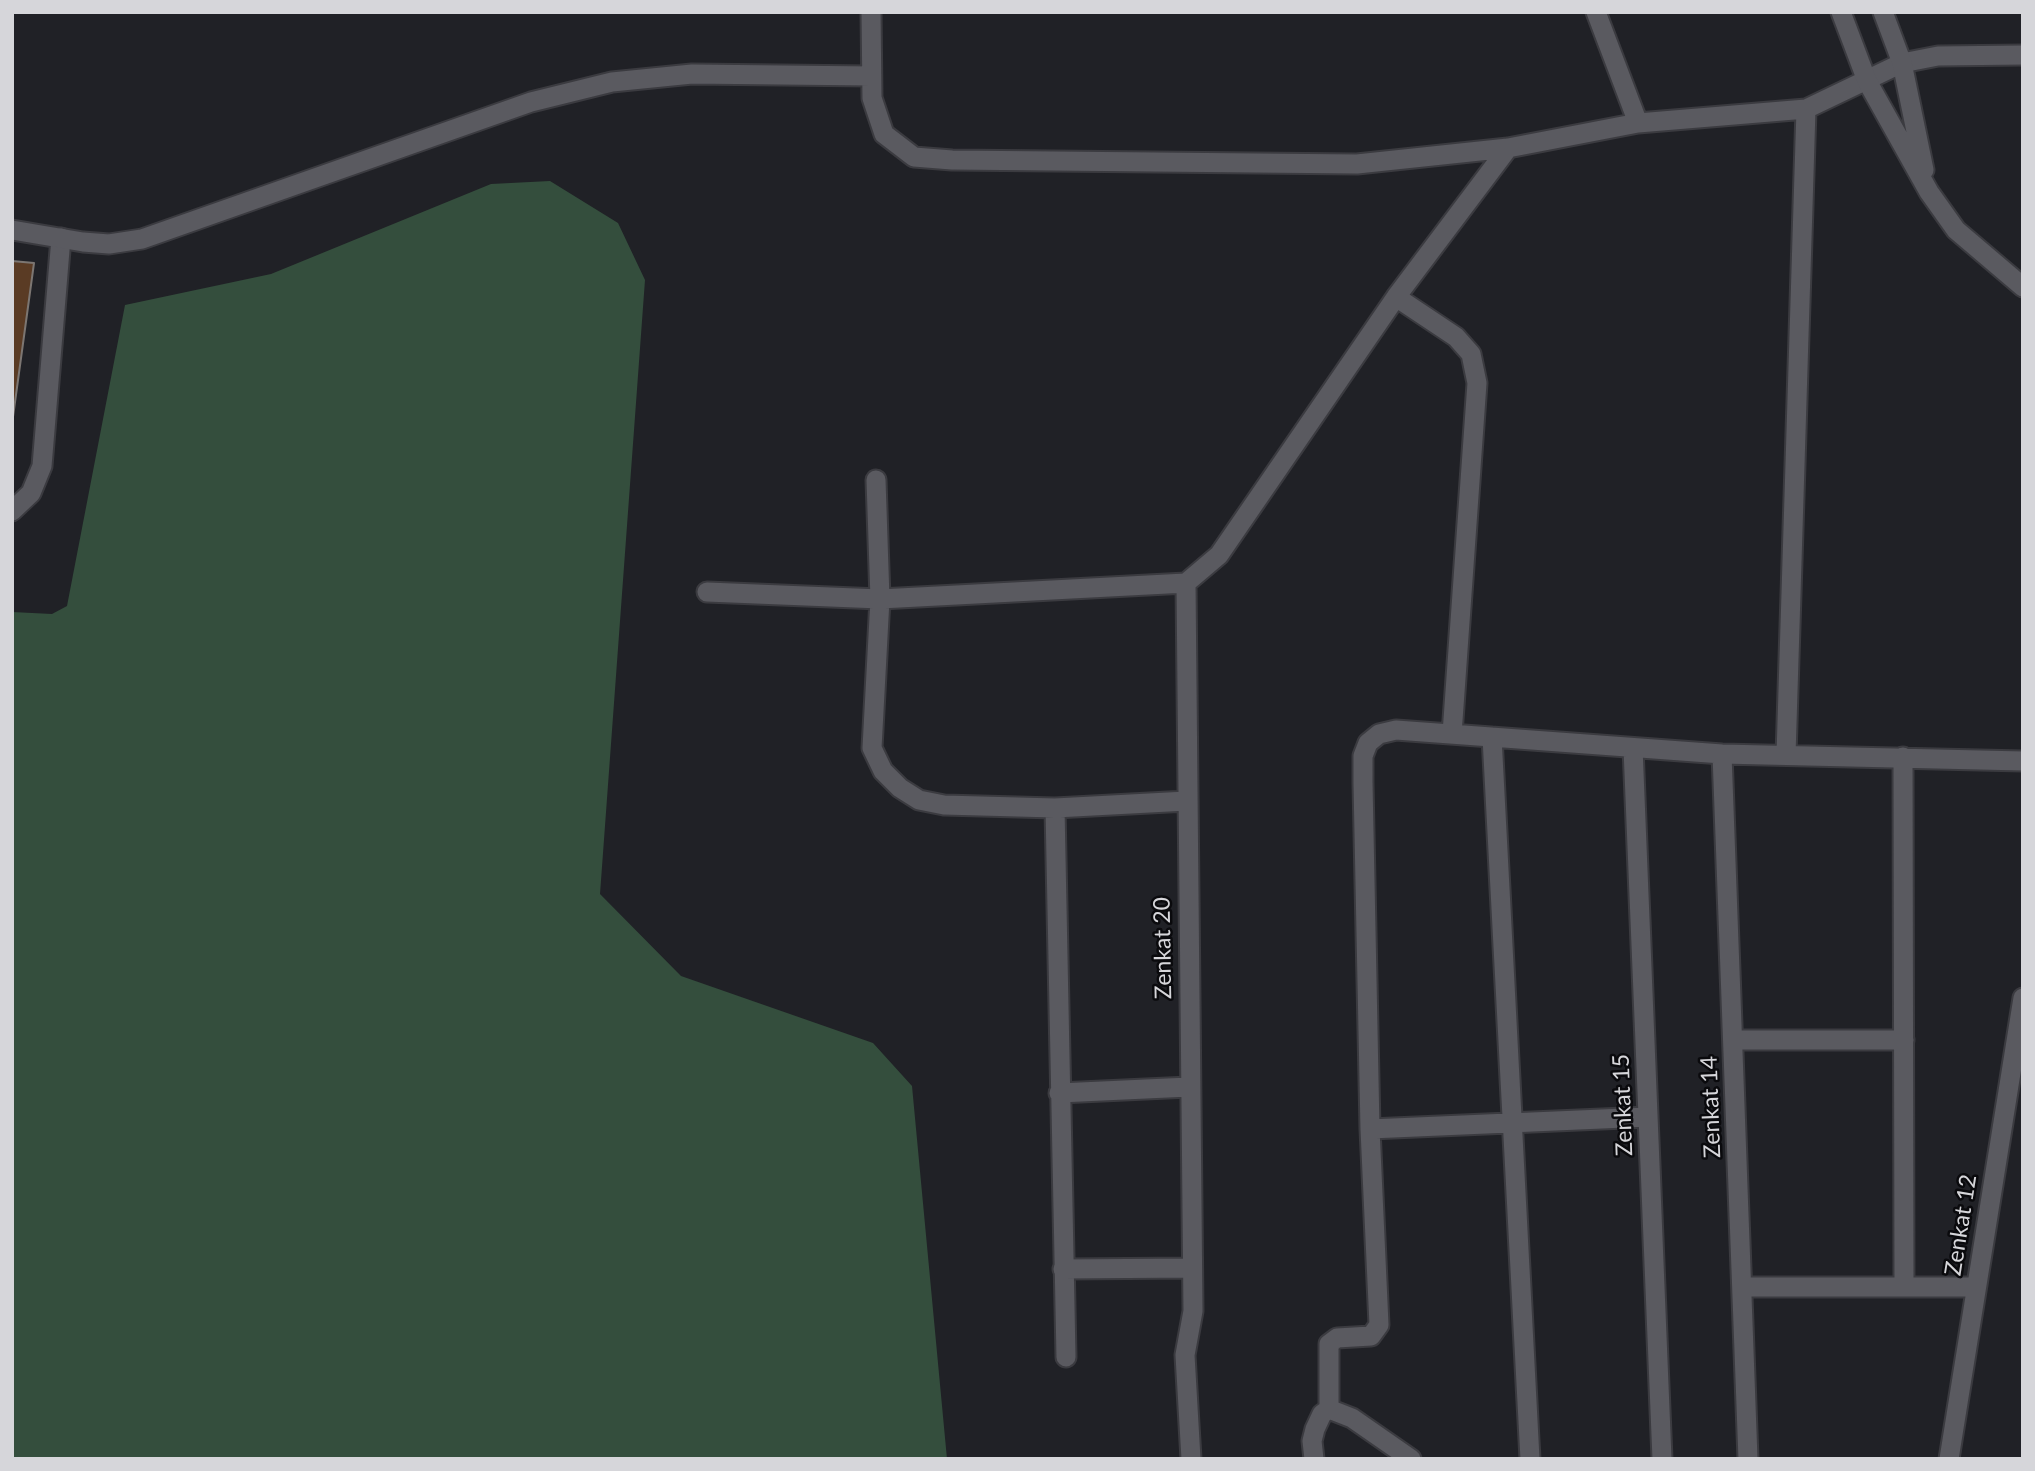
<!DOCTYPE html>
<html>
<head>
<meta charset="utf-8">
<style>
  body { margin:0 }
  #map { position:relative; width:2035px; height:1471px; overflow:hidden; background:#202126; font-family:Lato,sans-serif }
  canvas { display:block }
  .frame { position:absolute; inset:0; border:14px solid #d6d6da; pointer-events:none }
</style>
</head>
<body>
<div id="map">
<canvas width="2035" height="1471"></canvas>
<div class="frame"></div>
</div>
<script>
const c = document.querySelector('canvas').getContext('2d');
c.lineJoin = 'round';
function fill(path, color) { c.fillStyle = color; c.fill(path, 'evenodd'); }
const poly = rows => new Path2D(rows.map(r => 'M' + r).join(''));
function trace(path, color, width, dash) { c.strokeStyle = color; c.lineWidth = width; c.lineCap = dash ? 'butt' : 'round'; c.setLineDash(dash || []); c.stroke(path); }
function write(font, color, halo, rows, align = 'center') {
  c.font = font + ' Lato,sans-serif'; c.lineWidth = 5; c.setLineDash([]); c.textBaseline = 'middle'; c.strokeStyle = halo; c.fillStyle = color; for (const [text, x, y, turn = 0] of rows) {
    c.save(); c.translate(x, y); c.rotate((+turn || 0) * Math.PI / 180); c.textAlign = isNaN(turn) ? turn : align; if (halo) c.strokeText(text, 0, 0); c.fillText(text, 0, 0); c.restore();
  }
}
fill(poly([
  [550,181,618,223,645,280,600,894,681,976,873,1043,912,1086,947,1459,12,1459,12,612,52,614,67,606,125,305,271,274,491,184]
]), '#344e3d');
const building = poly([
  [12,261,34,263,12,424,12,261]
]);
fill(building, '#5a3b24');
trace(building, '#7c7672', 2);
const service = poly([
  [12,511,31,493,42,466,61,238]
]);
const minor = poly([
  [871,12,872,98,884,134,914,157,952,160,1357,164,1508,148,1638,123,1806,109,1902,63,1938,56,2023,55],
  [1596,12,1638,123],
  [12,230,83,242,109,244,142,239,531,102,612,82,692,74,871,76],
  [1396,297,1456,337,1471,354,1477,383,1452,734],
  [876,480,880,599,872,748,883,771,900,788,919,800,944,805,1055,808,1066,1357],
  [1186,583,1193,1311,1185,1355,1191,1459],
  [707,592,880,599,1186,583,1219,555,1396,297,1508,148],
  [1492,737,1530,1459],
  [1633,748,1662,1459],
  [1722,754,1748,1459],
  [1786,755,1806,109],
  [1903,757,1904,1287],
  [1055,808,1187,801],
  [1733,1040,1904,1040],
  [1059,1093,1189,1087],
  [1370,1129,1648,1117],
  [1063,1269,1192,1268],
  [1742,1287,1976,1287],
  [1329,1409,1329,1344,1337,1338,1371,1336,1379,1325,1370,1129,1363,783,1363,756,1368,743,1379,734,1396,730,1722,754,2023,761],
  [1314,1459,1312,1441,1315,1429,1322,1414,1329,1409,1352,1418,1411,1459],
  [1949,1459,2023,998]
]);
const tertiary = poly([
  [1841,12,1867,81,1929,192,1956,230,2023,287],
  [1883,12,1902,63,1924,170]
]);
trace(service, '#3b3b40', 23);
trace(minor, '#3b3b40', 23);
trace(tertiary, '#3b3b40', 23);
trace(service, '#5a5a60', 19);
trace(minor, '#5a5a60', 19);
trace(tertiary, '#5a5a60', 19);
write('23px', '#d6d6da', '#0a0a0d', [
  ["Zenkat 20",1163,948,-91],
  ["Zenkat 15",1623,1105,-92],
  ["Zenkat 14",1711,1107,-92],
  ["Zenkat 12",1961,1225,-81]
]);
</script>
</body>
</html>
